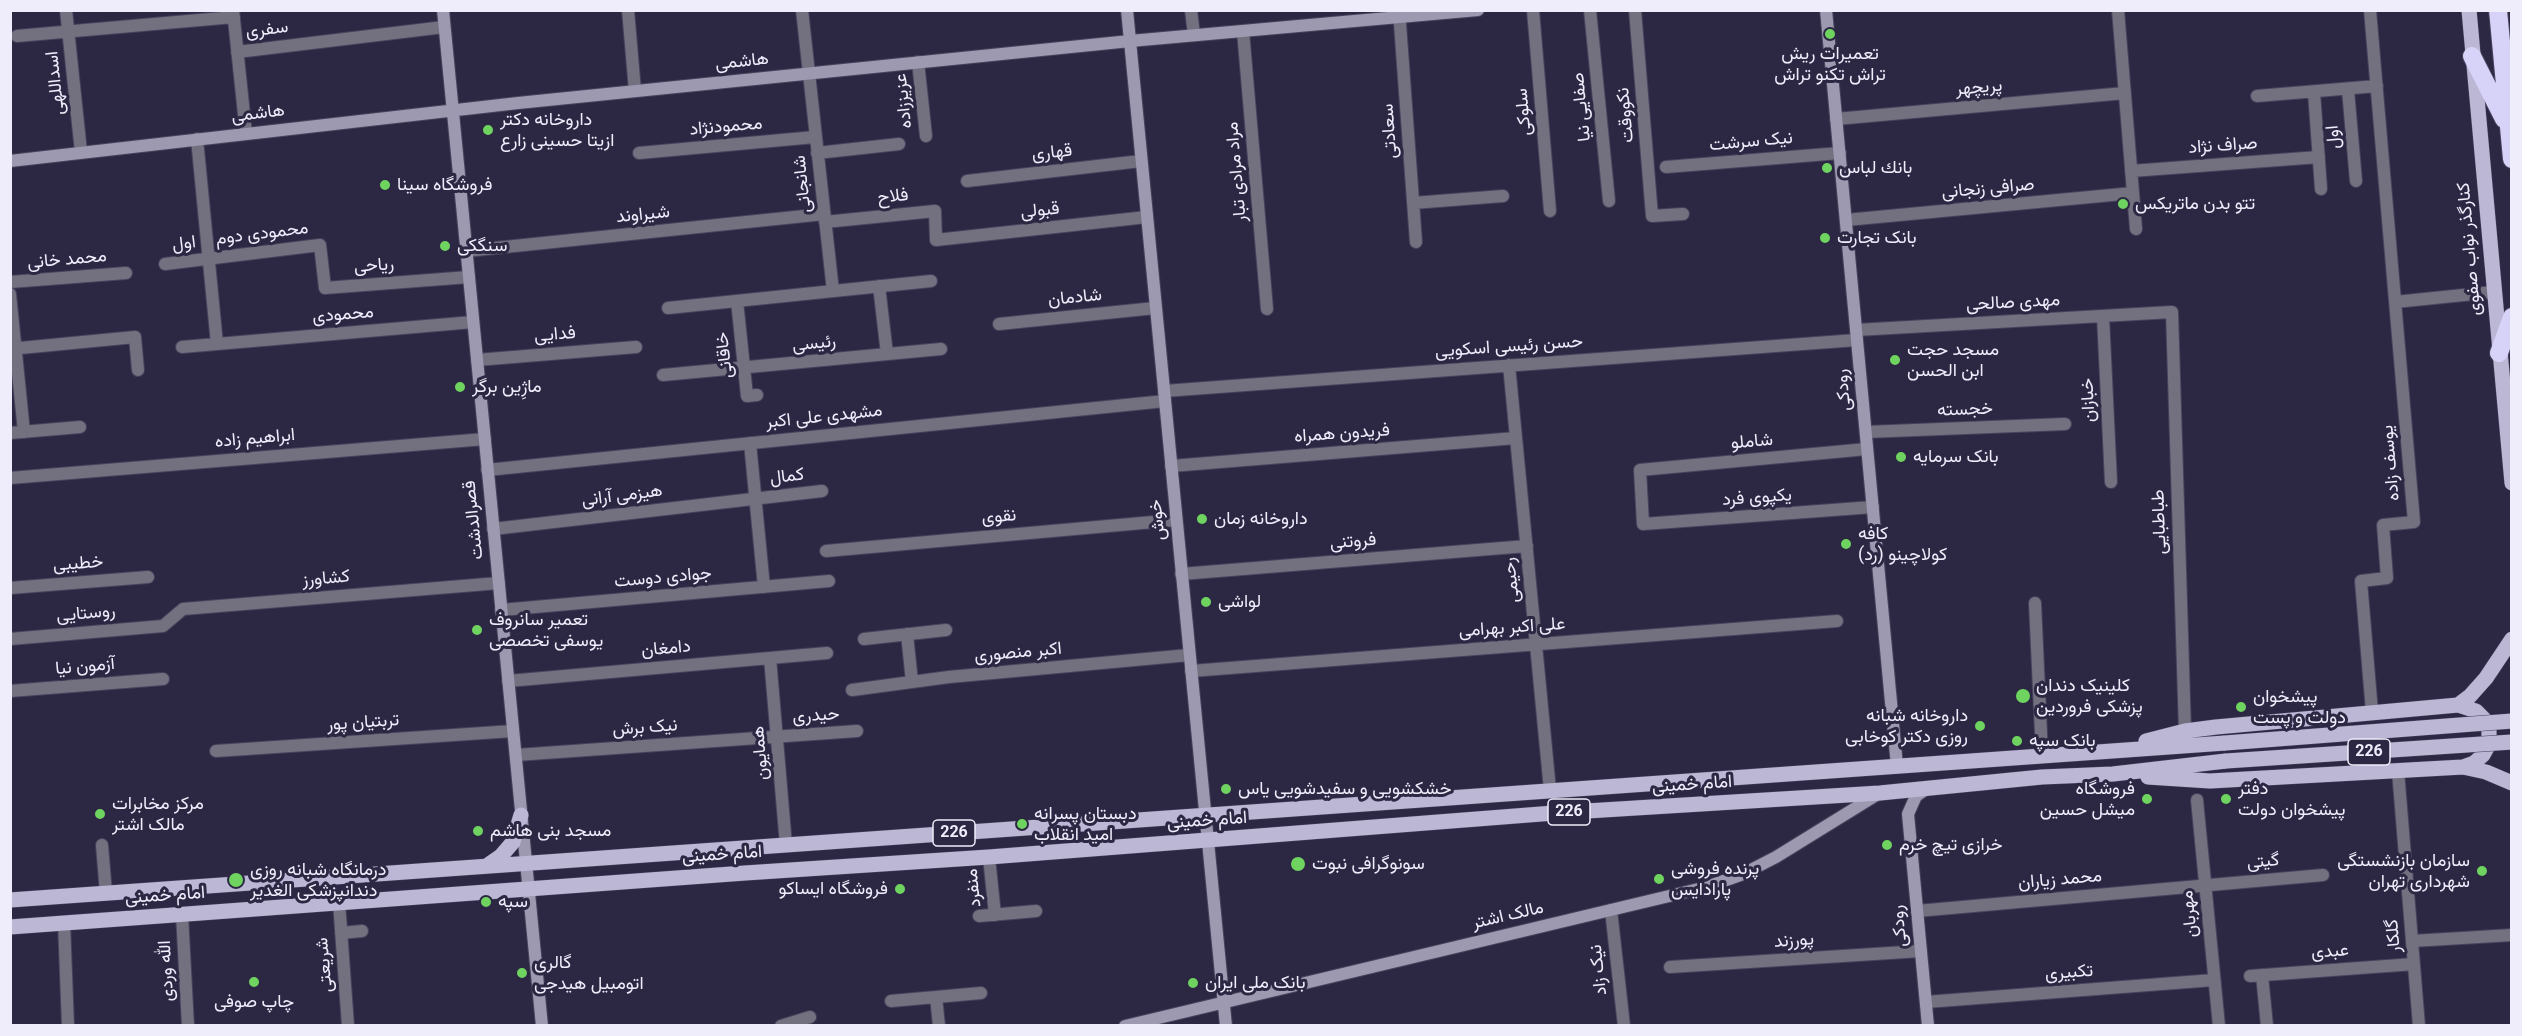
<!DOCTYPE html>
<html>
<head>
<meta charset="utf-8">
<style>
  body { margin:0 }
  #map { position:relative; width:2522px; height:1036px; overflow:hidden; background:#2c2743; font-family:Roboto,sans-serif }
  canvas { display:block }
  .frame { position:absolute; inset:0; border:12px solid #efedfc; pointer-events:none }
</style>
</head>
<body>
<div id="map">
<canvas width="2522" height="1036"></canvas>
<div class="frame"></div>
</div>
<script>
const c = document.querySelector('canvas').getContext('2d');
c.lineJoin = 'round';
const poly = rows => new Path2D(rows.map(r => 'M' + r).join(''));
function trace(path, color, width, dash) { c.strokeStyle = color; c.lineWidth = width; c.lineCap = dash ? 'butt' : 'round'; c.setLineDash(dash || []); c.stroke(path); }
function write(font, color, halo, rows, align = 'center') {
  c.font = font + ' Roboto,Vazirmatn,sans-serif'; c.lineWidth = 6; c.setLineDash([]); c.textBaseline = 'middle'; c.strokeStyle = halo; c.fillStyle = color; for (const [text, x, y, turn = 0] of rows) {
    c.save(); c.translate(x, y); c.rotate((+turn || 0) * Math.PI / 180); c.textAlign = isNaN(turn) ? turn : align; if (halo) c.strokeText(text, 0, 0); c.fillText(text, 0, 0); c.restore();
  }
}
const street = poly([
  [66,10,81,152],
  [233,10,246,133],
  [628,10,635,91],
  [802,10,833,291],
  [1191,10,1194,35],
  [1399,10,1416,242],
  [1533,10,1550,211],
  [1590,10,1609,201],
  [1635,10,1652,216,1683,214],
  [2118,10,2136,229],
  [2370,10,2414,522,2383,525,2387,578,2361,581,2372,712],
  [1243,31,1267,309],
  [17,36,234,17],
  [237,52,444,27],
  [918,62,926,136],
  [2348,90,2356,181],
  [2314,92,2321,189],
  [2257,96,2377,86],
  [1836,119,2125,93],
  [197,139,217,344],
  [639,153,815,137],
  [817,153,899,144],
  [1666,167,1840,153],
  [2131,171,2319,157],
  [967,181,1141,161],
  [1413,203,1503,196],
  [1846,220,2133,193],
  [825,222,935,211,936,240,1147,217],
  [466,251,824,214],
  [165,264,320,245,325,288,469,277],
  [10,282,126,273],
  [879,286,887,354],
  [10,294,24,432],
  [737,301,747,396,757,395],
  [2395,302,2493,292],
  [668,308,931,281],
  [2103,316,2111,482],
  [999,324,1155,308],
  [1856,330,2172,312,2185,731],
  [182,347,473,322],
  [10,349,135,337,138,370],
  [477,360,636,347],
  [1509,365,1550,790],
  [663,375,941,349],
  [1164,391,1857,340],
  [1866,432,2065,424],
  [10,433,80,427],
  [750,443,764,587],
  [1867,449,1640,470,1643,524,1873,507],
  [1171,466,1516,438],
  [487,470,1165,401],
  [10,478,485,439],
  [493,529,822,491],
  [826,551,1176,520],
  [1181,574,1527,546],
  [10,588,148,577],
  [2035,603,2042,755],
  [501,610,829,581],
  [907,634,912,682],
  [10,639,163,626,183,609,499,583],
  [864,639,946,630],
  [770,658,786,845],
  [1191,671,1837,621],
  [508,681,827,653],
  [852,690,949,677,1189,655],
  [10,691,163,679],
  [216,751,513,731],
  [516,755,857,731],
  [2398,771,2419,1026],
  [2197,800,2219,1026],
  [102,845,106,893],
  [989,857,995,915],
  [339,902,348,1026],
  [1611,910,1624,1026],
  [1917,911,2323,875],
  [182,914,188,1026],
  [979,916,1036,911],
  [64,922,68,1026],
  [341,933,362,931],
  [2412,941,2512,935],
  [1670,967,1921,951],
  [2262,975,2267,1026],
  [2250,976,2414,964],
  [936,997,939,1026],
  [891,1001,981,993],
  [1926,1002,2214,980],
  [781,1026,810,1017]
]);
const secondary = poly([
  [443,10,542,1026],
  [1127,10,1226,1026],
  [1826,10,1897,766],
  [10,161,518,103,1130,41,1478,10],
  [1125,1026,1707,887,1743,874,1776,857,1878,794],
  [1928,1026,1908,814,1916,796,1929,787]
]);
const primary = poly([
  [2469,10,2512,483],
  [2458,705,2470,696,2486,678,2512,639],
  [2146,741,2185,731,2216,727,2458,705,2476,711,2485,720,2489,731,2489,744,2483,755,2474,763,2463,767,2210,781,2148,777],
  [2463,767,2486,772,2512,783],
  [488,865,501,856,513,842,521,815],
  [10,900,2225,743],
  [10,927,745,873,989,857,1554,813,1880,793,2042,777,2113,774,2226,761]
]);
const highway = poly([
  [2498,10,2512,159],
  [2472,56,2504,119],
  [2499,353,2512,317]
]);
trace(street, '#47435d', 14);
trace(secondary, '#47435d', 14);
trace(primary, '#47435d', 16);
trace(highway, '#47435d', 20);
trace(street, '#737180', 12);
trace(secondary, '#9c99b0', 12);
trace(primary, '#bbb7d5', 15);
trace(highway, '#d7d2f7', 18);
const primaryBridge = poly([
  [2225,743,2512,721],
  [2226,761,2512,742]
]);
trace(primaryBridge, '#47435d', 16, []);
trace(primaryBridge, '#bbb7d5', 15);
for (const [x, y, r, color] of [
  [1830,34,6,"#6fd360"],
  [488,130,6,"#6fd360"],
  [1827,168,6,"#6fd360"],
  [385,185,6,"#6fd360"],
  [2123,204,6,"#6fd360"],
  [1825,238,6,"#6fd360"],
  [445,246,6,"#6fd360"],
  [1895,360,6,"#6fd360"],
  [460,387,6,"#6fd360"],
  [1901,457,6,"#6fd360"],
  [1202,519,6,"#6fd360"],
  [1846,544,6,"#6fd360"],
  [1206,602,6,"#6fd360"],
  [477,630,6,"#6fd360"],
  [2023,696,8,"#6fd360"],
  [2241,707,6,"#6fd360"],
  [1980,726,6,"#6fd360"],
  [2017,741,6,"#6fd360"],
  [1226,789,6,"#6fd360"],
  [2147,799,6,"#6fd360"],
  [2226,799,6,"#6fd360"],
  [100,814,6,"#6fd360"],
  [1022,824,6,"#6fd360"],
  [478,831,6,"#6fd360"],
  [1887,845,6,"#6fd360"],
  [1298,864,8,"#6fd360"],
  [2482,871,6,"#6fd360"],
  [1659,879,6,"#6fd360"],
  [236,880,8,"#6fd360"],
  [900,889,6,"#6fd360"],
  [486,902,6,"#6fd360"],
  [522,973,6,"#6fd360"],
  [254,982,6,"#6fd360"],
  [1193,983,6,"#6fd360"]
]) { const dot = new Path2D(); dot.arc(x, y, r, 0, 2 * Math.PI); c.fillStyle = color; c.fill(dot); trace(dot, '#2c2743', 2); }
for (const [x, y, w] of [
  [2369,752,42],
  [1569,812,42],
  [954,833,42]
]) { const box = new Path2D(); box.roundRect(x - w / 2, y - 13, w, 26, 4.5); c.fillStyle = '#2c2743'; c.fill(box); trace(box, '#efedfc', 1.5); }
write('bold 16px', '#efedfc', null, [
  ["226",2369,752],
  ["226",1569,812],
  ["226",954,833]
]);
write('18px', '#efedfc', '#2c2743', [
  ["سفری",267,30,-7],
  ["هاشمی",742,62,-6],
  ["اسداللهی",56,83,-96],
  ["پریچهر",1979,88,-5],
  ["عزیززاده",904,101,-96],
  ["صفایی نیا",1582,107,-96],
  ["سلوکی",1524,112,-95],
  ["هاشمی",258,114,-7],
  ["نکووقت",1626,115,-95],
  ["محمودنژاد",726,127,-5],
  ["سعادتی",1390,131,-94],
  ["اول",2334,137,-95],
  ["نیک سرشت",1751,142,-5],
  ["صراف نژاد",2223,146,-4],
  ["قهاری",1052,153,-6],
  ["مراد مرادی تبار",1237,172,-95],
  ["شانجانی",803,184,-96],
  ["صرافی زنجانی",1988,189,-5],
  ["فلاح",893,197,-6],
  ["قبولی",1040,211,-6],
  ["شیراوند",643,215,-6],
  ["محمودی دوم",262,234,-7],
  ["اول",184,244,-7],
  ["کنارگذر نواب صفوی",2470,249,-95],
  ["محمد خانی",67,260,-5],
  ["ریاحی",374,266,-4],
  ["شادمان",1075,298,-6],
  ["مهدی صالحی",2013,303,-3],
  ["محمودی",343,315,-5],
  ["فدایی",555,335,-5],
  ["رئیسی",814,344,-6],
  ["حسن رئیسی اسکویی",1509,347,-4],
  ["خاقانی",725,355,-96],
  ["رودکی",1844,390,-95],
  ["خبازان",2089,400,-93],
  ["خجسته",1965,410,-2],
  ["مشهدی علی اکبر",824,417,-6],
  ["فریدون همراه",1342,434,-4],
  ["ابراهیم زاده",255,439,-5],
  ["شاملو",1752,442,-5],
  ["یوسف زاده",2391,463,-95],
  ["کمال",787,477,-7],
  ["هیزمی آرانی",622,496,-7],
  ["یکپوی فرد",1757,498,-4],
  ["نقوی",999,517,-5],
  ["قصرالدشت",474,520,-96],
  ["خوش",1158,520,-96],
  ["طباطبایی",2160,522,-92],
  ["فروتنی",1353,542,-5],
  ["خطیبی",78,564,-4],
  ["جوادی دوست",663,578,-5],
  ["کشاورز",326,579,-5],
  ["رحیمی",1512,580,-96],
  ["روستایی",86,614,-5],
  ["علی اکبر بهرامی",1512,628,-4],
  ["دامغان",666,649,-5],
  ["اکبر منصوری",1018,653,-5],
  ["آزمون نیا",85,667,-5],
  ["حیدری",816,716,-4],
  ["تربتیان پور",363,723,-4],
  ["نیک برش",645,728,-4],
  ["همایون",761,753,-95],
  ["امام خمینی",1692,785,-4],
  ["امام خمینی",1207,821,-4],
  ["امام خمینی",722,855,-4],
  ["گیتی",2263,862,-5],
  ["محمد زیاران",2060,880,-5],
  ["منفرد",974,888,-96],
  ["امام خمینی",165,896,-4],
  ["مهربان",2190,914,-96],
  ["مالک اشتر",1508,916,-13],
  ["رودکی",1900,926,-95],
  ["گلکار",2394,936,-95],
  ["پورزند",1794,941,-4],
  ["عبدی",2330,952,-4],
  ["شریعتی",325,965,-95],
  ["نیک زاد",1599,970,-96],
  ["الله وردی",167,971,-93],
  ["تکبیری",2069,973,-4]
]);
write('18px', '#efedfc', '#2c2743', [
  ["تعمیرات ریش",1830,54,"center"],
  ["تراش تکنو تراش",1830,75,"center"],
  ["داروخانه دکتر",500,120],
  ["ازیتا حسینی زارع",500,141],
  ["بانك لباس",1839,168],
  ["فروشگاه سینا",397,185],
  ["تتو بدن ماتریکس",2135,204],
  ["بانک تجارت",1837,238],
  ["سنگکی",457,246],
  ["مسجد حجت",1907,350],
  ["ابن الحسن",1907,371],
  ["ماژِین برگر",472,387],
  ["بانک سرمایه",1913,457],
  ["داروخانه زمان",1214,519],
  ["کافه",1858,534],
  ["کولاچینو (رد)",1858,555],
  ["لواشی",1218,602],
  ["تعمیر سانروف",489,620],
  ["یوسفی تخصصی",489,641],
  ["کلینیک دندان",2036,686],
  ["پزشکی فروردین",2036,707],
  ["پیشخوان",2253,697],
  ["دولت و پست",2253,718],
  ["داروخانه شبانه",1968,716,"right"],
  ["روزی دکتر کوخابی",1968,737,"right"],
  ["بانک سپه",2029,741],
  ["خشکشویی و سفیدشویی یاس",1238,789],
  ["فروشگاه",2135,789,"right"],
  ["میشل حسین",2135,810,"right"],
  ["دفتر",2238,789],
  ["پیشخوان دولت",2238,810],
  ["مرکز مخابرات",112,804],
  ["مالک اشتر",112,825],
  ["دبستان پسرانه",1034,814],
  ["امید انقلاب",1034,835],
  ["مسجد بنی هاشم",490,831],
  ["خرازی تیچ خرم",1899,845],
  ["سازمان بازنشستگی",2470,861,"right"],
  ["شهرداری تهران",2470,882,"right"],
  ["سونوگرافی نبوت",1312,864],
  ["پرنده فروشی",1671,869],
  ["پارادایس",1671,890],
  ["درمانگاه شبانه روزی",250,870],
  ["دندانپزشکی الغدیر",250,891],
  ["فروشگاه ایساکو",888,889,"right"],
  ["سپه",498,902],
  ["گالرى",534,963],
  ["اتومبیل هیدجى",534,984],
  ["بانک ملی ایران",1205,983],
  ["چاپ صوفی",254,1002,"center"]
], 'left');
</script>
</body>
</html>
